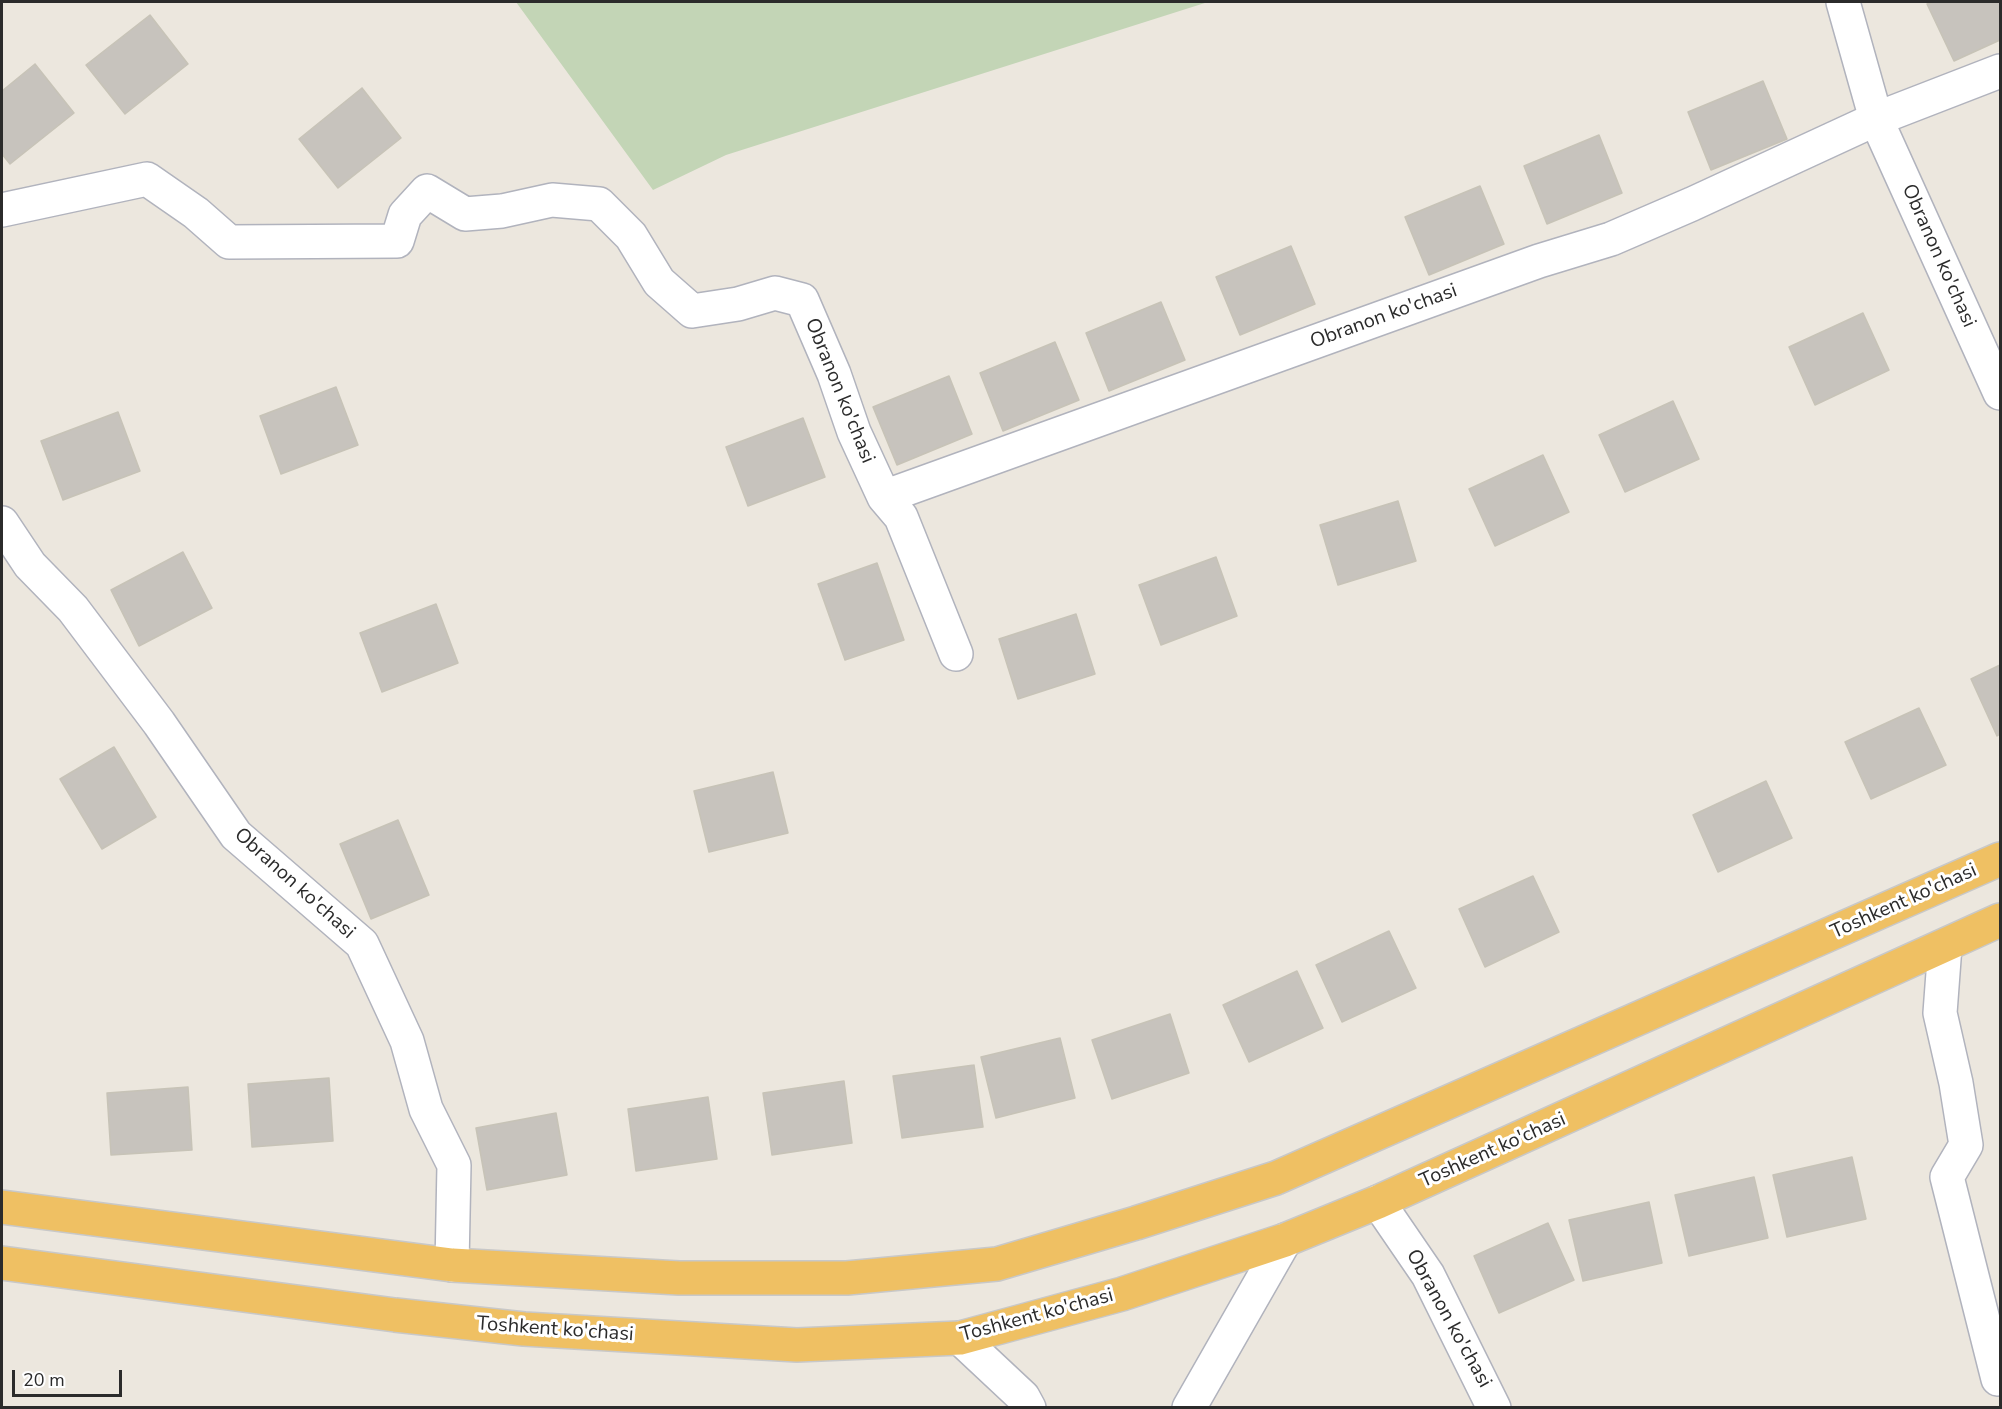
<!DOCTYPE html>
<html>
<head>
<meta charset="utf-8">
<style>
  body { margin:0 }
  #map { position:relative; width:2002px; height:1409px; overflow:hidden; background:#ece7de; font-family:"Nunito Sans",sans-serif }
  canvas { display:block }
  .frame { position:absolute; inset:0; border:3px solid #2b2b2b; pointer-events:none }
  .scale { position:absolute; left:12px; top:1370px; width:110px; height:27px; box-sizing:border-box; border:3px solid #2b2b2b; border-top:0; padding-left:8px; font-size:18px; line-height:21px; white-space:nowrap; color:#2b2b2b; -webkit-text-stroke:4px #fff; paint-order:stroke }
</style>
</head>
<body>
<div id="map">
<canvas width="2002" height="1409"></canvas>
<div class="frame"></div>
<div class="scale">20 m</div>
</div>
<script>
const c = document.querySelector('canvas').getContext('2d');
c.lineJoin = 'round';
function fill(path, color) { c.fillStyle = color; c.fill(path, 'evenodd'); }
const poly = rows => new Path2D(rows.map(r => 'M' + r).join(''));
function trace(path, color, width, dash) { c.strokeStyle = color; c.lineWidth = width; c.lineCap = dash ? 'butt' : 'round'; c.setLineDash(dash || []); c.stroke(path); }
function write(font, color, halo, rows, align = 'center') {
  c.font = font + ' "Nunito Sans",sans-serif'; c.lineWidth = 6; c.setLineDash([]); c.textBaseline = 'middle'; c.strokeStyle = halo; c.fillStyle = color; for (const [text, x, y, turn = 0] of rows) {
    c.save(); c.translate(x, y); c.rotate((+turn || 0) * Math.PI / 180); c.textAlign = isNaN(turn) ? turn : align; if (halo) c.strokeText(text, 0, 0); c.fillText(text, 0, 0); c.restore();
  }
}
fill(poly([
  [516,2,1208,2,726,155,653,190]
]), '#c3d5b6');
const building = poly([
  [1933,2,2000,2,2000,40,1954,61,1927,4,1933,2],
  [150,15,188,64,125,114,86,65,150,15],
  [35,64,74,113,10,164,2,154,2,91,35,64],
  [1763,81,1787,139,1711,170,1688,112,1763,81],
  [362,88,401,138,338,188,299,139,362,88],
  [1599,135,1622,193,1547,224,1524,166,1599,135],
  [1480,186,1504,244,1429,275,1405,217,1480,186],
  [1291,246,1315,304,1240,335,1216,277,1291,246],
  [1161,302,1185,360,1109,391,1086,333,1161,302],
  [1863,313,1889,370,1815,405,1789,347,1863,313],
  [1055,342,1079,400,1003,431,980,373,1055,342],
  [949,376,972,434,897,465,873,407,949,376],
  [336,387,358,445,281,474,260,416,336,387],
  [1673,401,1699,459,1625,492,1599,435,1673,401],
  [118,412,140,471,63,500,41,441,118,412],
  [803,418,825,477,748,506,726,447,803,418],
  [1543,455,1569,512,1495,546,1469,489,1543,455],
  [1398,501,1416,561,1338,585,1320,525,1398,501],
  [183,552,212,608,139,646,111,590,183,552],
  [1216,557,1237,616,1161,645,1139,585,1216,557],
  [877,563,904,640,845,660,818,584,877,563],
  [436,604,458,663,382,692,360,633,436,604],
  [1076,614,1095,674,1018,699,999,639,1076,614],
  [2000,665,2000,734,1997,736,1971,679,2000,665],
  [1919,708,1946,765,1871,799,1845,742,1919,708],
  [114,747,156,817,102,849,60,779,114,747],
  [773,772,788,833,709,852,694,791,773,772],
  [1766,781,1792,838,1718,872,1693,815,1766,781],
  [398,820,429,895,371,919,340,844,398,820],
  [1533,876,1559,932,1485,967,1459,909,1533,876],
  [1389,931,1416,988,1342,1022,1316,965,1389,931],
  [1297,971,1323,1028,1249,1062,1223,1005,1297,971],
  [1170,1014,1189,1073,1112,1099,1092,1040,1170,1014],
  [1060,1038,1075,1098,996,1118,981,1057,1060,1038],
  [974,1065,983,1127,902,1138,893,1076,974,1065],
  [329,1078,333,1141,252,1147,248,1084,329,1078],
  [844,1081,852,1143,772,1155,763,1093,844,1081],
  [188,1087,192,1150,111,1155,107,1093,188,1087],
  [708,1097,717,1159,636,1171,628,1109,708,1097],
  [556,1113,567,1175,487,1190,476,1128,556,1113],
  [1852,1157,1866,1219,1787,1237,1773,1175,1852,1157],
  [1754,1177,1768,1238,1689,1256,1675,1195,1754,1177],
  [1649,1202,1662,1263,1583,1281,1569,1220,1649,1202],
  [1548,1223,1574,1280,1499,1313,1474,1256,1548,1223]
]);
fill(building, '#c7c3bd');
trace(building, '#c7c3b7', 1.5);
const minor = poly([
  [1843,2,1876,119,2000,393],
  [2,210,147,179,196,213,229,242,397,241,405,215,427,191,465,214,502,211,552,200,599,204,631,236,659,282,692,311,738,304,775,293,802,300,834,374,854,432,884,497,901,517,956,654],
  [884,497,1539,261,1611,239,1692,204,1876,119,2000,71],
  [2,523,30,565,73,609,159,723,236,835,362,944,407,1041,426,1109,454,1165,452,1265],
  [1945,946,1940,1013,1956,1083,1966,1145,1947,1177,1998,1379],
  [1378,1202,1428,1275,1494,1408]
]);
const tertiary = poly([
  [960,1338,1023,1397,1029,1408],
  [1189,1408,1285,1240]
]);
const trunk = poly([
  [2,1207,452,1265,679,1278,847,1278,997,1264,1136,1223,1276,1178,2000,859],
  [2,1263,395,1315,524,1329,797,1345,960,1338,1122,1294,1285,1240,1378,1202,2000,920]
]);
trace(minor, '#b1b3bd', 36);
trace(tertiary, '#b1b3bd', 36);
trace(trunk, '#c8c8c8', 36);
trace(minor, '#fff', 33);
trace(tertiary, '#fff', 33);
trace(trunk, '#efc063', 33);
write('20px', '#2b2b2b', '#fff', [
  ["Obranon ko'chasi",1938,256,66],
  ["Obranon ko'chasi",1384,317,-20],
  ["Obranon ko'chasi",839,391,68],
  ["Obranon ko'chasi",294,884,42],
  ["Toshkent ko'chasi",1904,902,-24],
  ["Toshkent ko'chasi",1493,1151,-24],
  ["Toshkent ko'chasi",1037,1316,-15],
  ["Obranon ko'chasi",1448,1319,61],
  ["Toshkent ko'chasi",555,1330,4]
]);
</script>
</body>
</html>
